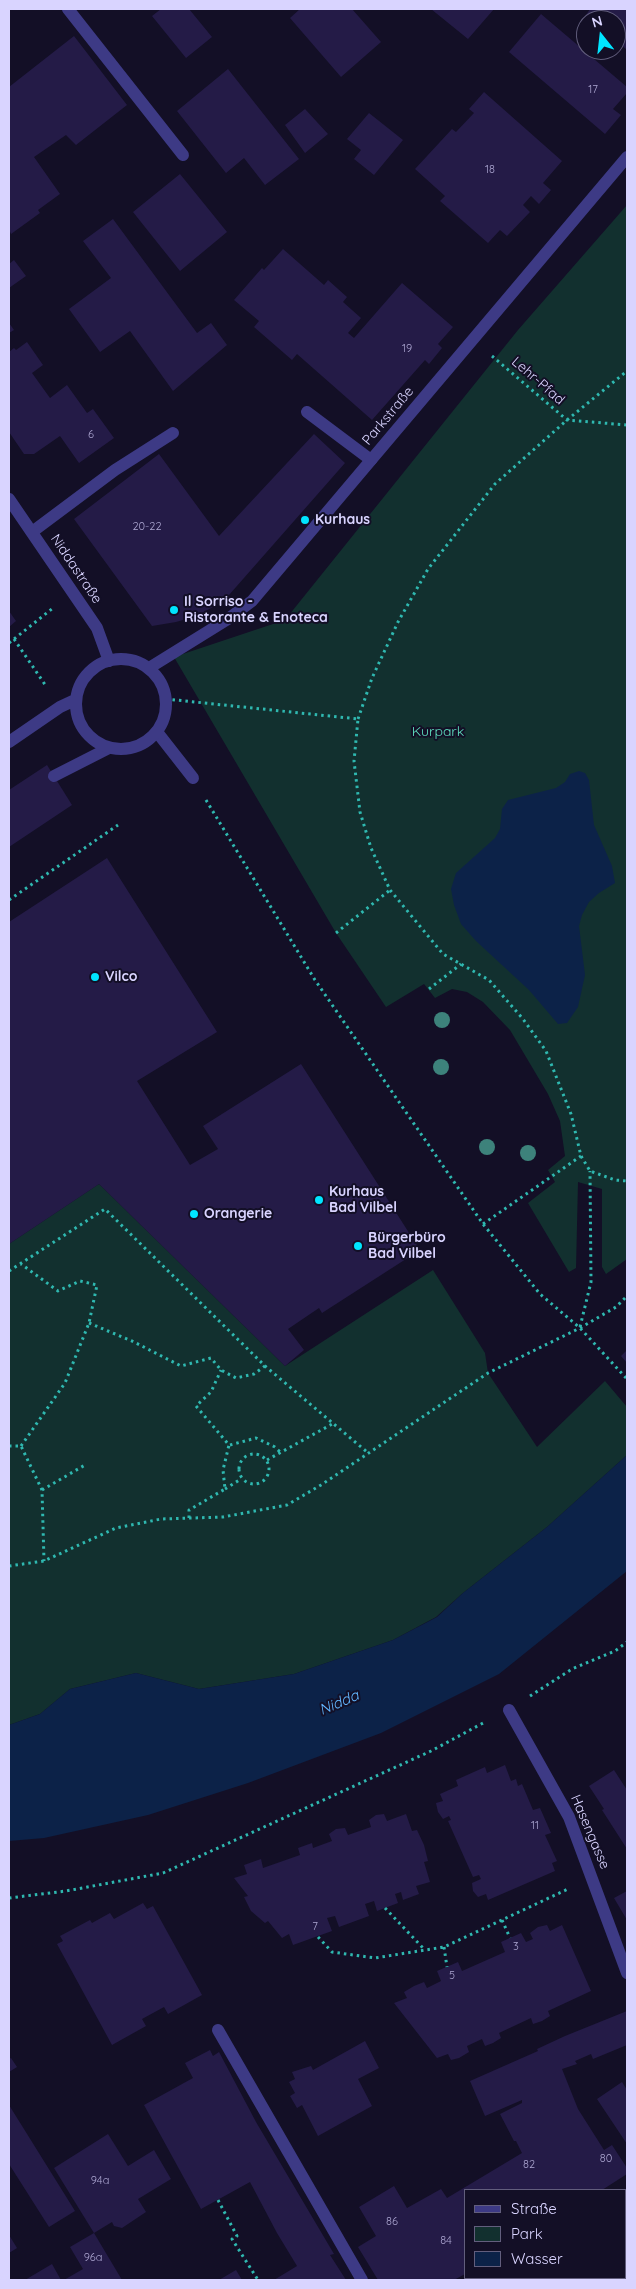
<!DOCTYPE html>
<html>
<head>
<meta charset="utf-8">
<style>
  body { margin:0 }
  #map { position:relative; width:636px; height:2289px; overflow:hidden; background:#130f26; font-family:Quicksand,sans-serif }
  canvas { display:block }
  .frame { position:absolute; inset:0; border:10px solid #d9d4ff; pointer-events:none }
  .legend { position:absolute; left:464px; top:2189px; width:162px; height:90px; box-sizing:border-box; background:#130f26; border:1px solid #625e7d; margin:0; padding:6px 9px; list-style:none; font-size:15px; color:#d9d4ff }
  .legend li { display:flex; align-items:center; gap:10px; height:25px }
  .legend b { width:25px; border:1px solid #625e7d }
  .north { position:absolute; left:576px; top:10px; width:50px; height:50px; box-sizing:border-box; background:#130f26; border:1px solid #625e7d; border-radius:50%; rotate:344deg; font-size:14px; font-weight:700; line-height:20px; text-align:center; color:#d9d4ff }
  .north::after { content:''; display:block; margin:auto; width:18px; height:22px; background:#00e5ff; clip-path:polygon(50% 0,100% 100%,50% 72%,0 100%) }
</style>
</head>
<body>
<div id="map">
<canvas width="636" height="2289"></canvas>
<div class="frame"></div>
<ul class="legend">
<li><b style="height:6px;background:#3d3a85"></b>Straße</li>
<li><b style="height:14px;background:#12302f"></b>Park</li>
<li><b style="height:14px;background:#0c2248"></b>Wasser</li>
</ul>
<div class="north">N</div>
</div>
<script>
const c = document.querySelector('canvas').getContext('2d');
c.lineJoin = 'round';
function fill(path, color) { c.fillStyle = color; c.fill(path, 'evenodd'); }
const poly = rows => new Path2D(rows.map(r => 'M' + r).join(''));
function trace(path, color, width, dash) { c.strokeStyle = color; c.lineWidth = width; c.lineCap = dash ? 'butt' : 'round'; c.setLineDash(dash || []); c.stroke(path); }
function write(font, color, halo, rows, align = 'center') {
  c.font = font + ' Quicksand,sans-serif'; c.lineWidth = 4; c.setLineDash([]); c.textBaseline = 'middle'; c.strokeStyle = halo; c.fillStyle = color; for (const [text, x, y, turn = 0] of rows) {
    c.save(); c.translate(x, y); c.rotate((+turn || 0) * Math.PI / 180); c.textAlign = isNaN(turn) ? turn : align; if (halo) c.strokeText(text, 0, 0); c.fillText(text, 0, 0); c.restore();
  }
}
fill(poly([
  [627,205,627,1259,606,1274,602,1267,602,1189,578,1182,576,1268,569,1272,528,1203,555,1182,548,1170,565,1156,560,1121,548,1094,510,1030,483,1002,467,992,452,989,435,998,424,984,386,1007,336,933,174,657,285,620,518,330],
  [99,1184,285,1366,433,1270,485,1353,488,1373,537,1447,605,1381,627,1407,627,1455,547,1527,463,1593,436,1617,393,1640,294,1674,199,1689,136,1673,70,1689,40,1714,9,1725,9,1244]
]), '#12302f');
fill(poly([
  [579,771,585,773,589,780,594,825,612,866,615,883,599,893,589,902,582,915,579,926,585,975,578,1007,567,1023,558,1024,529,990,476,941,461,924,454,905,451,889,456,873,495,838,500,829,502,809,508,800,556,788,565,782,570,774],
  [627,1455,627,1571,499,1674,381,1733,248,1783,148,1815,44,1838,9,1841,9,1725,40,1714,70,1689,136,1673,199,1689,294,1674,393,1640,437,1617,463,1593,547,1527]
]), '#0c2248');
fill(poly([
  [161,9,189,9,212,37,186,58,152,16],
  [300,9,352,9,381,42,341,77,290,18],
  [431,9,494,9,468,39],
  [590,9,627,9,627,50,616,40,616,20,593,20,586,15],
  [541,14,627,87,627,93,613,109,621,115,605,134,509,52],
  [74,36,127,105,76,145,66,135,34,157,60,194,38,210,40,213,11,234,9,229,9,87],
  [228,69,299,159,265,185,244,158,226,173,177,111],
  [484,92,562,161,543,183,551,190,539,204,531,196,523,205,530,212,507,236,500,230,488,243,440,201,445,196,415,169,452,129,456,132,474,113,469,109],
  [305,109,328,134,305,153,285,125],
  [369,113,403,140,374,175,354,159,361,150,347,139],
  [180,174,227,232,180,271,133,212],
  [113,219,197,333,211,323,227,345,173,391,130,331,100,352,69,309,111,278,83,241],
  [283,249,324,285,328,280,347,297,343,302,361,318,348,333,354,338,402,283,453,327,438,344,442,348,429,364,425,360,372,420,297,354,292,360,254,327,259,321,234,300,262,268,264,270],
  [14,260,26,276,9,288,9,264],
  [9,323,14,330,9,333],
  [27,342,43,365,32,373,50,398,67,385,87,413,93,409,114,438,79,463,60,436,34,454,24,454,9,432,9,352,14,348,16,350],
  [314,434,345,463,229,595,213,607,196,616,176,622,152,626,74,519,159,454,219,536],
  [9,611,16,621,9,627],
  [47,765,72,805,9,847,9,790],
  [107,858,217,1032,137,1081,190,1165,218,1149,203,1126,301,1064,420,1250,322,1313,319,1308,288,1329,304,1350,285,1366,99,1184,9,1244,9,922],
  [627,1350,627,1363,621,1356],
  [505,1765,511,1781,516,1779,518,1786,522,1784,533,1810,540,1808,551,1833,545,1835,557,1861,552,1863,555,1871,488,1900,486,1894,478,1897,473,1891,472,1883,481,1879,479,1875,473,1877,448,1821,451,1820,449,1816,443,1819,438,1812,436,1803,443,1801,440,1794,458,1786,456,1780,485,1767,487,1773],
  [614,1770,627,1790,627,1849,602,1810,604,1809,589,1786],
  [384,1814,387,1821,406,1814,412,1831,417,1830,424,1845,428,1861,424,1862,430,1882,416,1886,419,1894,403,1900,401,1892,395,1894,398,1903,377,1911,374,1901,365,1904,369,1916,339,1927,335,1916,327,1918,332,1931,293,1945,289,1934,282,1938,268,1921,265,1923,251,1911,244,1897,248,1896,234,1878,247,1874,244,1865,261,1859,263,1868,300,1855,298,1848,312,1843,313,1848,332,1841,329,1834,336,1829,345,1828,348,1835,371,1827,369,1820,376,1815],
  [627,1891,627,1920,614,1898],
  [143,1903,147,1909,153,1906,202,1995,168,2014,164,2007,142,2019,146,2026,112,2045,57,1944,63,1941,60,1936,90,1920,92,1923,110,1913,114,1919],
  [547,1925,550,1931,562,1925,591,1991,548,2011,550,2016,542,2021,533,2024,531,2018,499,2033,501,2038,493,2043,485,2046,482,2039,467,2046,469,2052,459,2058,451,2060,448,2054,437,2058,394,2003,407,1998,404,1992,414,1986,424,1982,427,1988,441,1981,437,1971,458,1962,462,1971,505,1952,501,1942,521,1933,526,1942,533,1939,530,1933,538,1927],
  [627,2011,627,2045,593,2059,591,2054,575,2061,577,2064,562,2069,578,2109,604,2150,612,2145,627,2168,627,2174,602,2190,465,2190,465,2274,454,2280,378,2280,358,2247,376,2236,359,2207,394,2186,407,2208,441,2189,447,2198,522,2153,516,2141,514,2141,500,2114,522,2103,522,2100,485,2116,470,2081,538,2051,537,2049,565,2036],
  [365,2041,379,2068,358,2079,372,2106,318,2136,302,2105,297,2108,290,2096,295,2093,289,2082,295,2079,292,2072,311,2066,313,2070],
  [210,2050,213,2056,219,2052,256,2122,334,2254,330,2255,346,2280,274,2280,297,2266,277,2233,250,2182,201,2209,144,2105,193,2078,185,2063],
  [11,2058,17,2067,9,2072,9,2059],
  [622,2082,627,2090,627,2144,597,2099],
  [9,2105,75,2211,49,2227,9,2164],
  [108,2134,128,2166,154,2150,171,2179,138,2199,146,2212,122,2228,114,2226,112,2222,94,2233,54,2168],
  [94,2233,122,2280,64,2280,83,2269,70,2247],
  [9,2235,17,2248,9,2253],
  [627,2246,627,2280,621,2280,619,2278,625,2278,625,2248],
  [52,2264,61,2280,25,2280],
  [236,2270,242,2280,219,2280]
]), '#241b47');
trace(poly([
  [492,356,567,420,627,425],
  [14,639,46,686],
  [9,643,53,608],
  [166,699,358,719,354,761,360,812,371,848,390,890,443,954,489,980,523,1019,546,1051,571,1114,581,1156,590,1171,615,1180,627,1181],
  [358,719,372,678,398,622,428,569,495,484,567,420,627,371],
  [206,800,315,980,483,1224,540,1294,580,1328,627,1379],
  [9,900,118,825],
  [336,933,390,890],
  [429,989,461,964],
  [483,1224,581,1156],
  [9,1271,105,1209,265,1366,367,1452],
  [89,1323,132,1341,181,1366,211,1358,221,1370,236,1378,254,1374,265,1366],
  [580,1327,591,1282,590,1171],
  [230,1445,256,1438,275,1447,281,1453],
  [9,1446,21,1446,42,1490,44,1561],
  [21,1446,65,1383,89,1323,97,1285,80,1281,58,1291,21,1264],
  '239 1469a15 15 0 1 1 30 0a15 15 0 1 1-30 0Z',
  [267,1460,334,1423],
  [225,1489,241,1479],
  [42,1490,85,1465],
  [189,1518,189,1510,225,1489,223,1470,229,1445,196,1406,211,1392,221,1370],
  [9,1566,44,1561,116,1528,161,1519,223,1517,287,1505,321,1485,488,1373,580,1328,616,1307,627,1296],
  [530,1696,572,1669,615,1651,627,1642],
  [9,1898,66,1891,163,1873,431,1751,485,1722],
  [385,1908,424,1949],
  [502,1920,510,1938],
  [318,1937,332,1952,375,1958,444,1947,568,1889],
  [444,1947,447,1967],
  [218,2200,237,2236,232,2239,258,2280]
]), '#2fb8b0', 3, [2.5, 4]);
trace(poly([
  [68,9,183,155],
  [307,412,371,460],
  [32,532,115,470,173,433],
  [157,732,193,778],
  [54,776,109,748],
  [218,2030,362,2280],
  [581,2278,582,2280]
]), '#3d3a85', 12);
trace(poly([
  [9,499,97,628,109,661],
  '76 704a45 45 0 1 1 90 0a45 45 0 1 1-90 0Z',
  [149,668,228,619,252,601,627,157],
  [9,742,60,707,75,700],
  [509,1710,569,1817,627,1973],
  [625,2206,627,2204],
  [510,2280,514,2278]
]), '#3d3a85', 12);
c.fillStyle = '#3d827b';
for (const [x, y] of [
  [442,1020],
  [441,1067],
  [487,1147],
  [528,1153]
]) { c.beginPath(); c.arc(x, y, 8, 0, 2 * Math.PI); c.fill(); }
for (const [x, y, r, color] of [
  [305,520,5,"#00e5ff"],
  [174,610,5,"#00e5ff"],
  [95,977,5,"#00e5ff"],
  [319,1200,5,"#00e5ff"],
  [194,1214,5,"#00e5ff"],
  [358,1246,5,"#00e5ff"]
]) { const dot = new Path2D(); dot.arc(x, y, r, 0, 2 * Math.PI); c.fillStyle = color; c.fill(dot); trace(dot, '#130f26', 2); }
write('11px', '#aca6d1', null, [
  ["17",593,90],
  ["18",490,170],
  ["19",407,349],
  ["6",91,435],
  ["20-22",147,527],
  ["11",535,1826],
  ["7",315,1927],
  ["3",516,1947],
  ["5",452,1976],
  ["80",606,2159],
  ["82",529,2165],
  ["94a",100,2181],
  ["86",392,2222],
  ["84",446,2241],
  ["96a",93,2258]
]);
write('14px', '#d9d4ff', '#130f26', [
  ["Lehr-Pfad",538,381,41],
  ["Parkstraße",388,416,-50],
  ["Niddastraße",76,569,56],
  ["Hasengasse",590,1832,67]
]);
write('bold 14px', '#d9d4ff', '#130f26', [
  ["Kurhaus",315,520],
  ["Il Sorriso -",184,602],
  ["Ristorante & Enoteca",184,618],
  ["Vilco",105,977],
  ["Kurhaus",329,1192],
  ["Bad Vilbel",329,1208],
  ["Orangerie",204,1214],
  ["Bürgerbüro",368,1238],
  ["Bad Vilbel",368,1254]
], 'left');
write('14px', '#5fe0c0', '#130f26', [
  ["Kurpark",438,732]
]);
write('italic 15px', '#62b6ff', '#130f26', [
  ["Nidda",339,1703,-23]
]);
</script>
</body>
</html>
